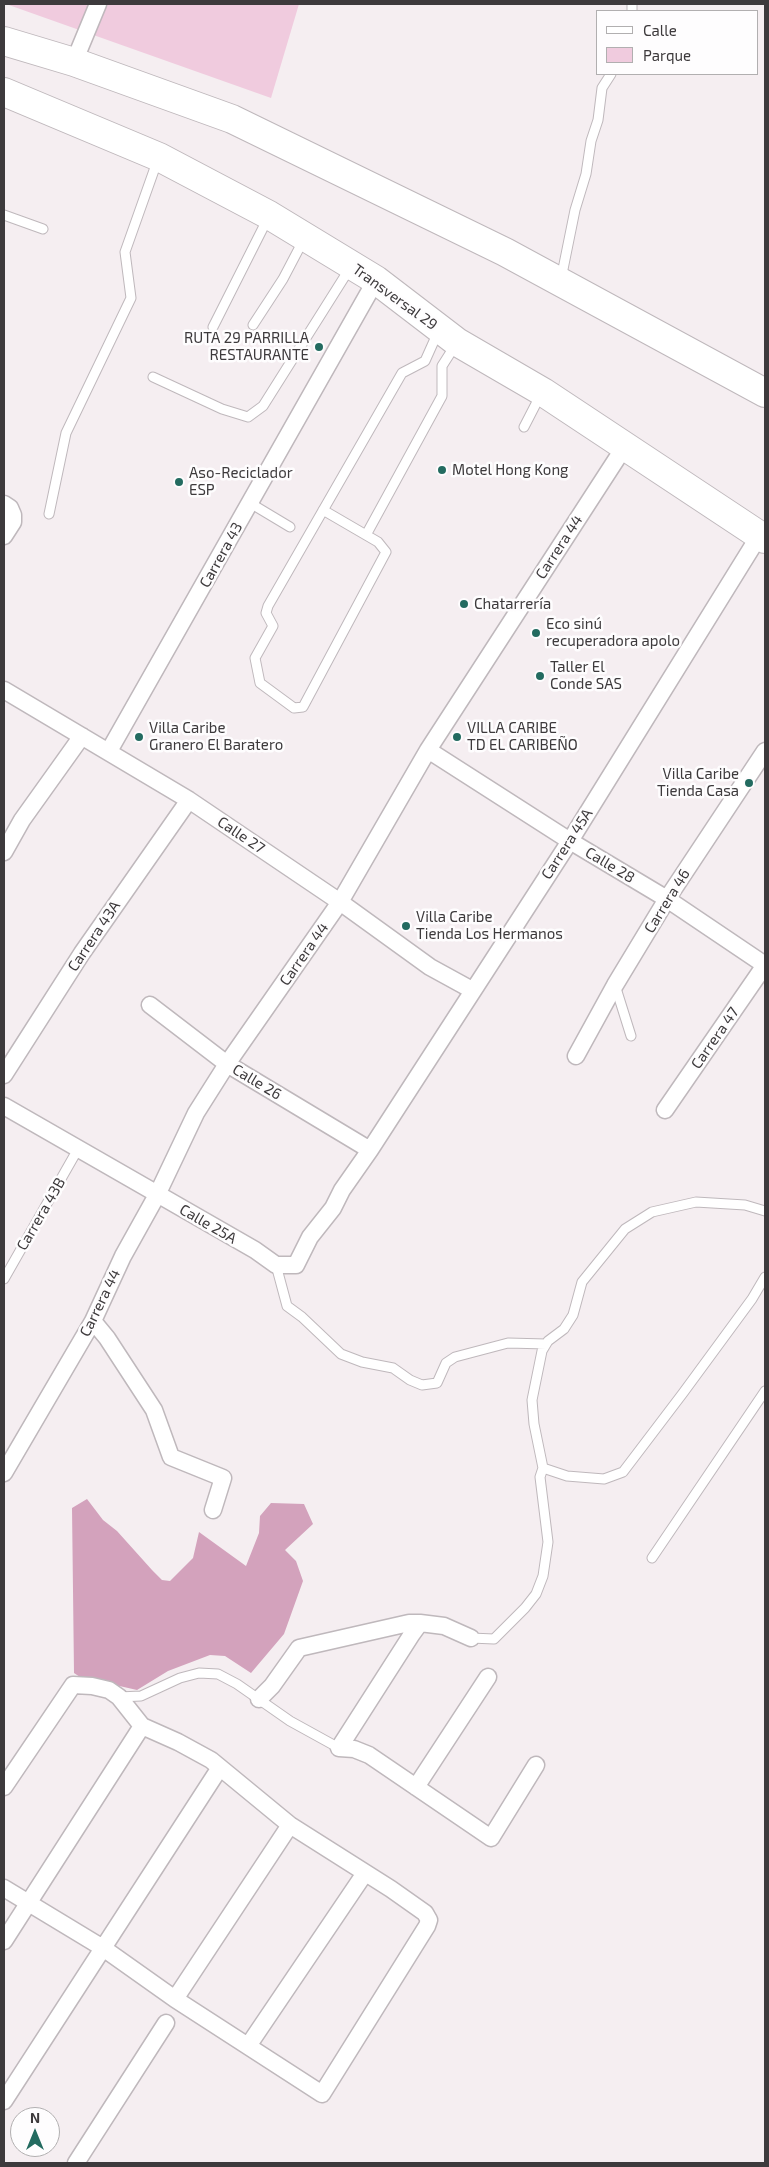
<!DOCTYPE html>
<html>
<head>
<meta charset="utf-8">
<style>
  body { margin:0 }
  #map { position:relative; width:769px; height:2167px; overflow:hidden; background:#f5eef1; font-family:"Exo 2",sans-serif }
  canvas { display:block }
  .frame { position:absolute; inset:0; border:5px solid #3d3a3c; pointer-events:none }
  .legend { position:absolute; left:596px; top:10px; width:162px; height:65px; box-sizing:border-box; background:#fefdfe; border:1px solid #b1afb0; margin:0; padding:6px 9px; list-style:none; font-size:15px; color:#3d3a3c }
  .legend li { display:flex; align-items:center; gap:10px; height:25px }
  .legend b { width:25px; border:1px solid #b1afb0 }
  .north { position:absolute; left:10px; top:2107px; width:50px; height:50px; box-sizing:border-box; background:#fefdfe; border:1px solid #b1afb0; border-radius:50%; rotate:0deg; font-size:14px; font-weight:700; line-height:20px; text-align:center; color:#3d3a3c }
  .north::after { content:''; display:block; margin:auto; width:18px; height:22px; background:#236b60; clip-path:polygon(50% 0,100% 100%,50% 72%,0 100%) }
</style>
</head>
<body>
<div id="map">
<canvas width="769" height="2167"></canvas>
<div class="frame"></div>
<ul class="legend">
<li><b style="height:6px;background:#fff"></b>Calle</li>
<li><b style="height:14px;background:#f0cbde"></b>Parque</li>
</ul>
<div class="north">N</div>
</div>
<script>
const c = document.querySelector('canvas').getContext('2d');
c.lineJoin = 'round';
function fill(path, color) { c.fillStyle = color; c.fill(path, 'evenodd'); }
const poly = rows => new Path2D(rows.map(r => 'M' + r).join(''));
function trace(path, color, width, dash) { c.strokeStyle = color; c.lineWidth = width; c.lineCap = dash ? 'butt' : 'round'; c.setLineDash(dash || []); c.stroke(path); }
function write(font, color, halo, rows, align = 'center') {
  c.font = font + ' "Exo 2",sans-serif'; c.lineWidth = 5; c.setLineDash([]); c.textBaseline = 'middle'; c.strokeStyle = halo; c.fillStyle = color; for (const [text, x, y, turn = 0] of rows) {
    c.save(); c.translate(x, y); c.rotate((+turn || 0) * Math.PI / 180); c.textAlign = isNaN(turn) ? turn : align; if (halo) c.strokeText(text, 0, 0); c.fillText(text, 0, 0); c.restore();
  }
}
fill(poly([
  [6,4,299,4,271,98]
]), '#f0cbde');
fill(poly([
  [87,1499,103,1520,117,1531,152,1570,162,1580,170,1581,193,1558,199,1532,246,1566,259,1533,260,1516,271,1503,304,1504,313,1524,285,1550,296,1561,303,1581,284,1634,251,1673,225,1656,210,1655,168,1671,137,1690,80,1677,74,1673,72,1508]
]), '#d3a2bc');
const service = poly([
  [632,4,632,11],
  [4,215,43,229],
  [561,279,575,210,586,174,591,141,598,120,602,88,611,74],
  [253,325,283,279,304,239],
  [213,327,268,218],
  [153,377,222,409,248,417,263,406,350,268],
  [524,427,541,394],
  [250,503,290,527],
  [323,510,378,542,386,552,303,707,294,708,260,683,255,658,273,626,266,613,268,606,402,373,425,361,438,332],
  [49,514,66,433,131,298,125,252,158,159],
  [366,535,442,396,442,366,456,344],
  [615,985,631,1036],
  [276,1265,287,1306,302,1317,341,1354,362,1362,393,1368,410,1380,422,1385,437,1383,446,1363,455,1357,508,1343,546,1344],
  [4,1279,78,1149],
  [543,1468,567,1476,604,1479,623,1472,683,1393,752,1299,765,1277],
  [652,1558,765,1391],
  [471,1638,494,1639,525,1608,536,1594,543,1576,548,1542,540,1477,543,1468,534,1424,532,1400,542,1351,548,1341,564,1329,573,1315,582,1282,625,1229,652,1212,696,1202,745,1205,765,1211],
  [119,1697,141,1696,180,1678,199,1673,218,1674,237,1684,290,1721,339,1748]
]);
const minor = poly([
  [74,62,98,4],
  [4,504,10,508,13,515,13,522,4,536],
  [4,690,189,800,340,902,430,967,472,990],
  [428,750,570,841,667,899,765,965],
  [109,751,376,280],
  [4,852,22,820,82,736],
  [150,1005,227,1064,370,1150],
  [576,1056,615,985,667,899,765,751],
  [4,1075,82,953,189,800],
  [4,1106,255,1250,276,1265,296,1265,310,1237,333,1208,342,1190,370,1150,570,841,759,536],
  [665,1110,765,965],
  [93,1321,107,1338,154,1410,171,1457,223,1478,213,1510],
  [4,1473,93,1321,123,1256,157,1195,196,1113,227,1064,340,902,428,750,625,446],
  [471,1638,444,1626,420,1623,412,1634,339,1748,354,1749,369,1755,491,1838,536,1765],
  [259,1699,272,1686,299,1648,409,1623,420,1623],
  [4,1787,73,1685,92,1686,109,1690,119,1697,142,1726,178,1742,211,1760,290,1825,391,1889,425,1913,429,1920,427,1926,322,2094,175,1999,103,1948,4,1888],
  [416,1787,488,1677],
  [4,1941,142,1726],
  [175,1999,290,1825],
  [248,2046,365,1873],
  [4,2101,219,1769],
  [76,2163,166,2023]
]);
const trunk = poly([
  [4,41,74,62,232,119,505,252,765,393],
  [4,92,159,157,269,215,376,280,457,342,543,392,765,539]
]);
trace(service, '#bfb8bc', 11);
trace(minor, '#bfb8bc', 19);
trace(trunk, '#bfb8bc', 30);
trace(service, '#fff', 9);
trace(minor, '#fff', 16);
trace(trunk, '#fff', 28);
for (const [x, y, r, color] of [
  [319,347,5,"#236b60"],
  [442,470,5,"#236b60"],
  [179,482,5,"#236b60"],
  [464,604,5,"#236b60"],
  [536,633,5,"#236b60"],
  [540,676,5,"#236b60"],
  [139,737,5,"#236b60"],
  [457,737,5,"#236b60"],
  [749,783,5,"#236b60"],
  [406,926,5,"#236b60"]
]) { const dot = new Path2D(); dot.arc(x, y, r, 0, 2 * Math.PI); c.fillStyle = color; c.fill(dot); trace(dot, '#fefdfe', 2); }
write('15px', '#3d3a3c', '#fefdfe', [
  ["Transversal 29",395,297,36],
  ["Carrera 44",559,547,-57],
  ["Carrera 43",221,555,-61],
  ["Calle 27",241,835,34],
  ["Carrera 45A",567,844,-57],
  ["Calle 28",610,865,31],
  ["Carrera 46",667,901,-58],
  ["Carrera 43A",94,936,-56],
  ["Carrera 44",304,954,-55],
  ["Carrera 47",715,1038,-55],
  ["Calle 26",257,1082,31],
  ["Carrera 43B",41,1214,-60],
  ["Calle 25A",208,1224,30],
  ["Carrera 44",100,1303,-64]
]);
write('15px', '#3d3a3c', '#fefdfe', [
  ["RUTA 29 PARRILLA",309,338,"right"],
  ["RESTAURANTE",309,355,"right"],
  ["Motel Hong Kong",452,470],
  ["Aso-Reciclador",189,473],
  ["ESP",189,490],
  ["Chatarrería",474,604],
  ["Eco sinú",546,624],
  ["recuperadora apolo",546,641],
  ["Taller El",550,667],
  ["Conde SAS",550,684],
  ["Villa Caribe",149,728],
  ["Granero El Baratero",149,745],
  ["VILLA CARIBE",467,728],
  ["TD EL CARIBEÑO",467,745],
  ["Villa Caribe",739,774,"right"],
  ["Tienda Casa",739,791,"right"],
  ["Villa Caribe",416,917],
  ["Tienda Los Hermanos",416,934]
], 'left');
</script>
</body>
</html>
